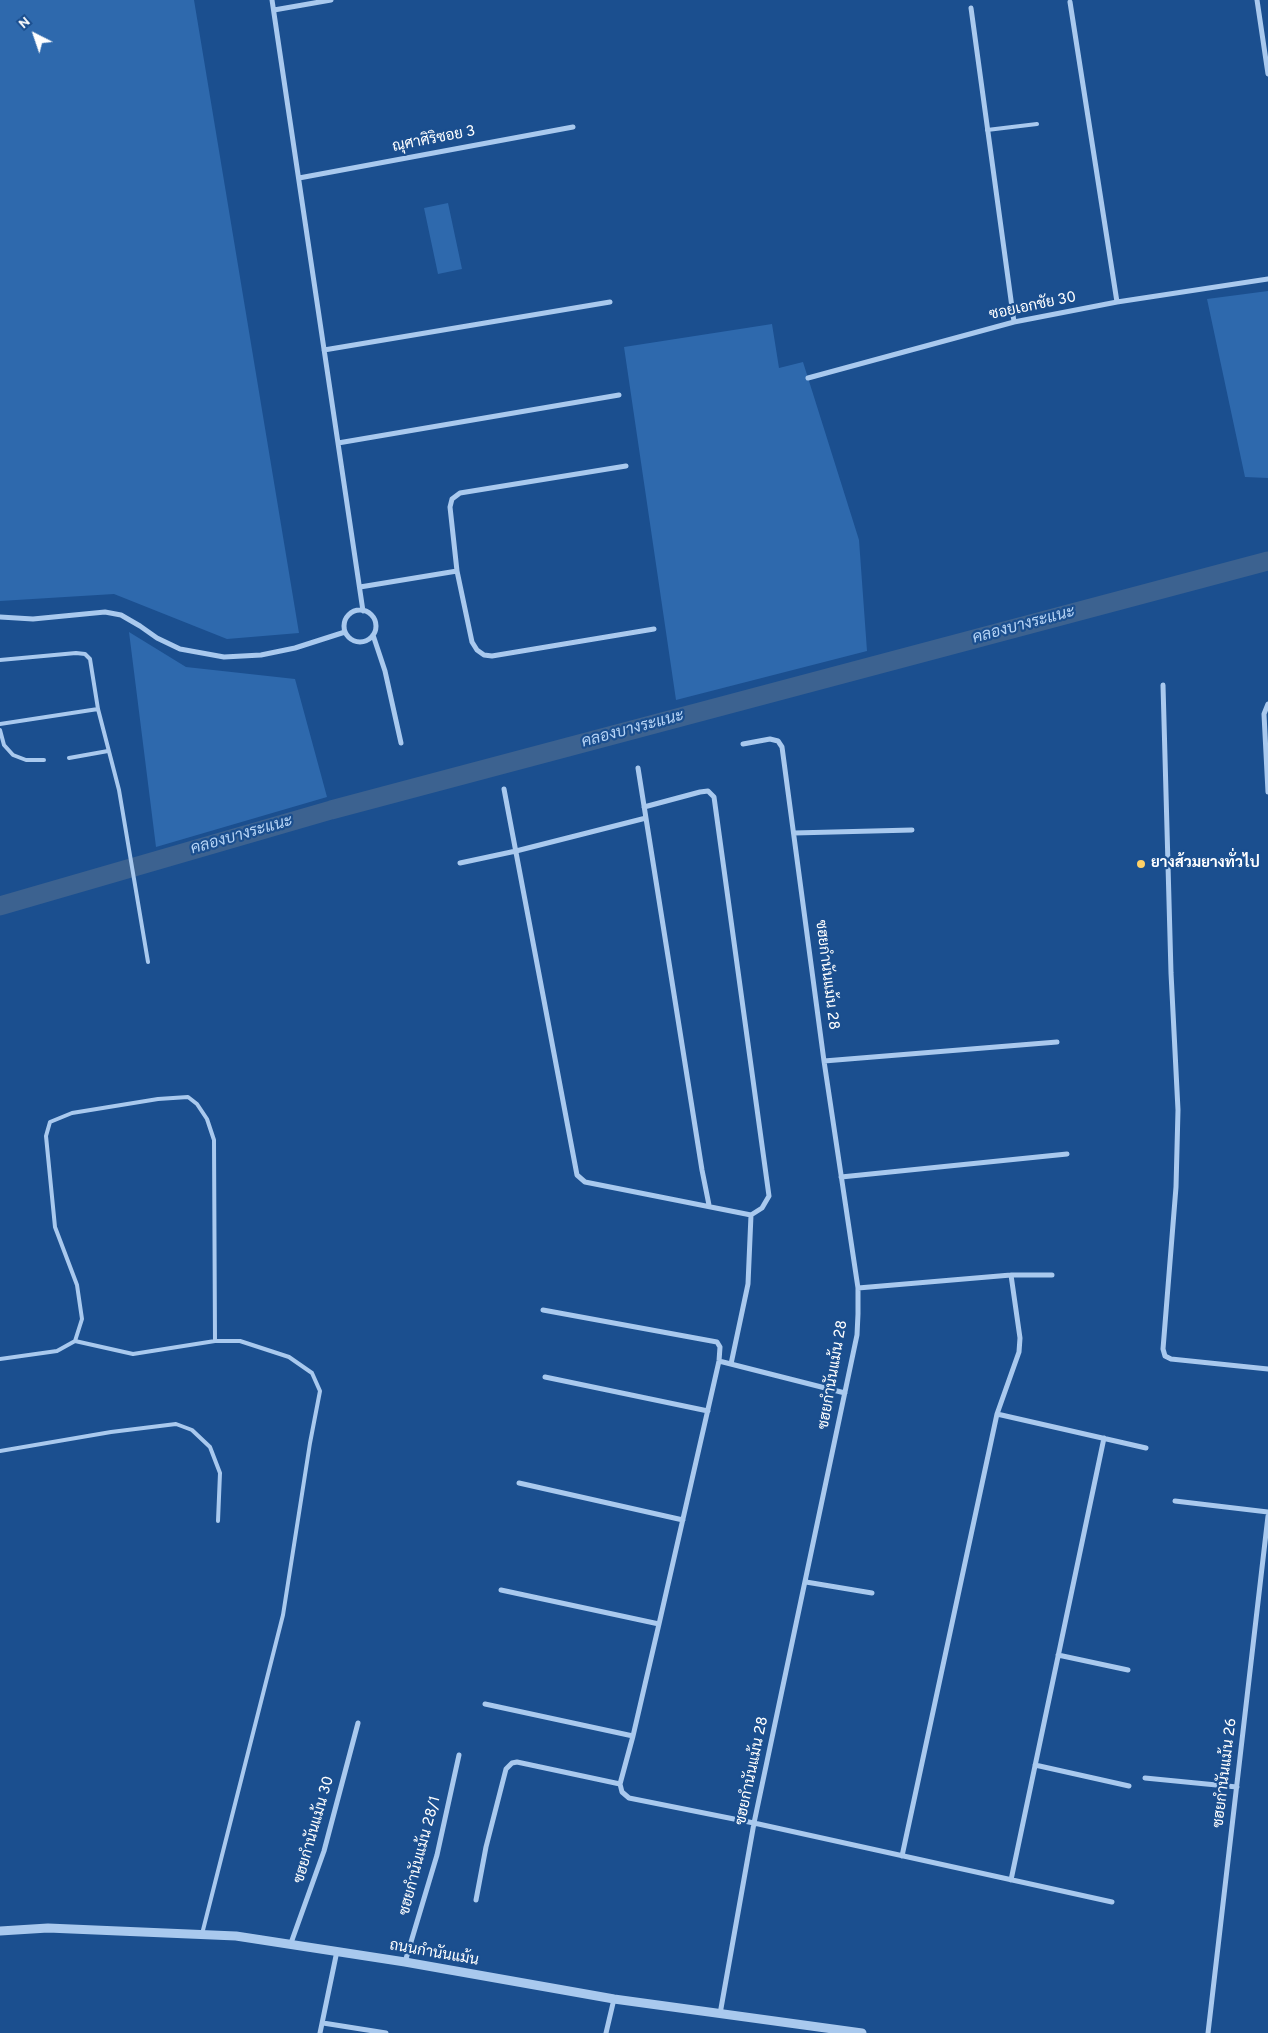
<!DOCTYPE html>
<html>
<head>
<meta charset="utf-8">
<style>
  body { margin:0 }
  #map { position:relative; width:1268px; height:2033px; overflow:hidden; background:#1b4f8f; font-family:Overpass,sans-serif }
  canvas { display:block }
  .north { position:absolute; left:10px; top:10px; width:50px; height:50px; -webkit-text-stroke:4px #1b4f8f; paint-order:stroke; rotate:319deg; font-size:14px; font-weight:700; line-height:20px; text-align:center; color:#fff }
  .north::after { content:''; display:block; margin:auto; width:18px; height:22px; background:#fff; clip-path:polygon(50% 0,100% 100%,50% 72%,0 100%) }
</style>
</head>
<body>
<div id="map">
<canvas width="1268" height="2033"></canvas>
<div class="north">N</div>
</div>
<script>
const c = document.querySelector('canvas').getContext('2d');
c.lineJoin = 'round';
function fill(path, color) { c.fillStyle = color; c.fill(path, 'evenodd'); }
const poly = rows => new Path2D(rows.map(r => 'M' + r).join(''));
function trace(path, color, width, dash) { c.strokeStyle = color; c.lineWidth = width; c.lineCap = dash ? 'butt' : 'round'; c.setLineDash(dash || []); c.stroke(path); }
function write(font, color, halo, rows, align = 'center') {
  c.font = font + ' Overpass,Sarabun,sans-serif'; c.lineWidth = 4.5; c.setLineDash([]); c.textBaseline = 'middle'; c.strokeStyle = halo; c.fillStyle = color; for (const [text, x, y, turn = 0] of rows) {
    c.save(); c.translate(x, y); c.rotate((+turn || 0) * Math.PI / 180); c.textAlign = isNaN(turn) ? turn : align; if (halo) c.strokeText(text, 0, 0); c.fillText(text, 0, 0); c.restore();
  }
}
fill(poly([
  [0,0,194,0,299,633,227,639,114,594,0,601],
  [448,203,462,269,438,274,424,208],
  [1268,291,1268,478,1245,477,1207,299],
  [772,324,779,368,803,362,859,540,867,651,676,700,624,347],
  [129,632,186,667,295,679,327,797,156,847]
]), '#2e69ad');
trace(poly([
  [0,906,331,810,1268,561]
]), '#3c6290', 19);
trace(poly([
  [987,130,1037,124],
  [0,660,76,653,85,654,90,659,98,709,119,790,148,962],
  [0,724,98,709],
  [0,730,4,745,13,755,26,760,44,760],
  [69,758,108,751],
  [75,1341,133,1354,215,1341,240,1341,289,1357,312,1373,320,1391,310,1443,283,1615,202,1934],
  [0,1359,57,1351,75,1341,82,1319,77,1285,55,1227,46,1136,50,1122,72,1113,158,1099,188,1097,197,1104,207,1119,214,1140,215,1341],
  [0,1451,111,1432,176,1424,192,1430,210,1447,220,1473,218,1521]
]), '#a9c9ee', 4);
trace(poly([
  [272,0,363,611],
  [1257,0,1268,74],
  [1070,2,1117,302],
  [971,8,1014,322],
  [274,10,331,0],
  [299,178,573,127],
  [324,350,610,302],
  [808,378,1014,322,1117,302,1268,279],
  [338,443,619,395],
  [626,466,460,493,452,499,450,507,457,571,472,642,477,650,484,655,492,656,654,629],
  [360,587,457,571],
  '344 626a16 16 0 1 1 32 0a16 16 0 1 1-32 0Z',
  [0,617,33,619,105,612,121,615,140,626,157,638,180,649,224,657,261,655,295,648,345,632],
  [373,635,385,671,401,743],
  [1163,685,1171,973,1178,1110,1176,1187,1163,1349,1165,1356,1171,1359,1268,1369],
  [1268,704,1264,714,1268,792],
  [638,768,702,1170,709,1205],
  [504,789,577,1175,585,1182,751,1215,748,1284,731,1364],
  [644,807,700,792,708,791,714,797,769,1196,762,1208,751,1215],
  [794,833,912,830],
  [460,863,516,851,646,818],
  [824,1061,1057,1042],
  [841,1177,1067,1154],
  [858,1288,1011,1275,1052,1275],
  [543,1310,717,1342,720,1347,719,1361,659,1624,633,1736,620,1784,622,1792,629,1798,754,1823,1112,1902],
  [719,1361,845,1393],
  [545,1377,708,1411],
  [997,1414,1146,1448],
  [519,1483,683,1520],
  [1175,1501,1268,1512],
  [806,1582,872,1593],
  [501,1590,659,1624],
  [1058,1655,1128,1670],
  [485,1704,633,1736],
  [1035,1765,1129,1786],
  [1145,1778,1237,1787],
  [902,1856,997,1414,1019,1352,1020,1338,1011,1275],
  [1011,1880,1104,1438],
  [476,1900,486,1847,506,1769,512,1763,517,1762,620,1784],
  [291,1943,324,1851,358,1723],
  [405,1962,437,1855,459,1755],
  [720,2014,754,1823,857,1335,858,1314,858,1288,824,1061,782,747,778,741,770,739,743,744],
  [323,2023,386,2033],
  [320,2033,337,1951],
  [606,2033,614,1999],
  [1208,2033,1268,1516]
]), '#a9c9ee', 5);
trace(poly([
  [0,1931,48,1928,236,1936,405,1962,614,1999,862,2033]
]), '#a9c9ee', 9);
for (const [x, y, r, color] of [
  [1141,864,5,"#ffd166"]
]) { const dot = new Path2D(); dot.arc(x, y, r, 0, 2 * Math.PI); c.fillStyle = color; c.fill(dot); trace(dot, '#1b4f8f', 2); }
write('15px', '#fff', '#1b4f8f', [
  ["ณุศาศิริซอย 3",434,140,-11],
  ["ซอยเอกชัย 30",1033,307,-12],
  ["ซฮยกำนันแม้น 28",826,975,83],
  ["ซฮยกำนันแม้น 28",834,1375,-80],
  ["ซฮยกำนันแม้น 28",753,1771,-78],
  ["ซฮยกำนันแม้น 26",1226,1773,-83],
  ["ซฮยกำนันแม้น 30",315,1830,-74],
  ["ซฮยกำนันแม้น 28/1",421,1856,-75],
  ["ถนนกำนันแม้น",434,1954,10]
]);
write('bold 15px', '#fff', '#1b4f8f', [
  ["ยางส้วมยางทั่วไป",1151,864]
], 'left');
write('italic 16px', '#b5d3f5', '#1b4f8f', [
  ["คลองบางระแนะ",1024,626,-15],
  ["คลองบางระแนะ",633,730,-15],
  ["คลองบางระแนะ",242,836,-16]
]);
</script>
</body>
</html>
